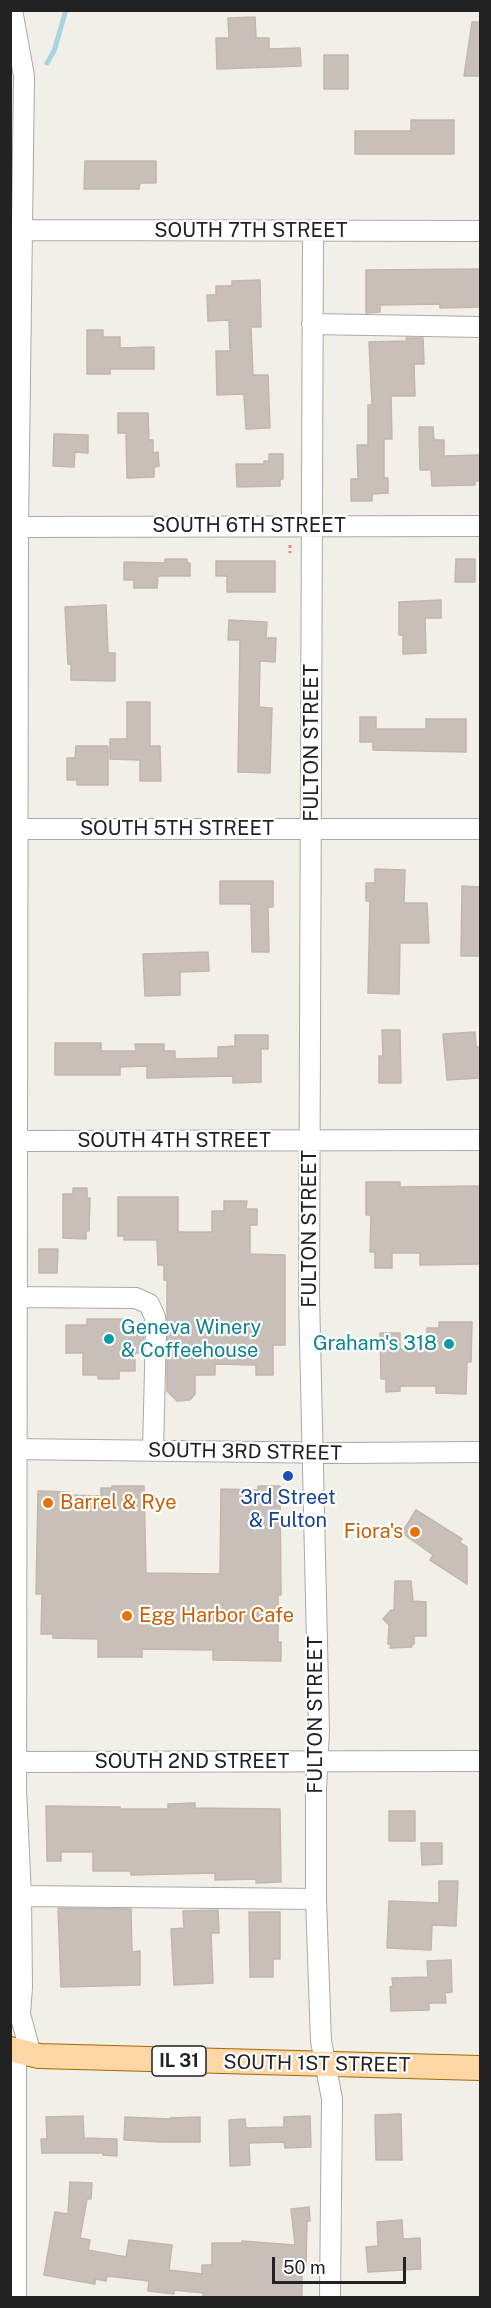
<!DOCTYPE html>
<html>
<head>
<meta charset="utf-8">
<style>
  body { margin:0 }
  #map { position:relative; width:491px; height:2308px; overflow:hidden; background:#f2efe9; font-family:"Public Sans",sans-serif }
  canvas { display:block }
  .frame { position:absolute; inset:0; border:12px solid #222; pointer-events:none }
  .scale { position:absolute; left:272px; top:2257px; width:134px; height:27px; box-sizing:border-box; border:3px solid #222; border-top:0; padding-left:8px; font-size:18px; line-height:21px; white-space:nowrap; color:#222; -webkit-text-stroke:4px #fff; paint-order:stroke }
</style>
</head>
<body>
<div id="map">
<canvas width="491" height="2308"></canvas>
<div class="frame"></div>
<div class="scale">50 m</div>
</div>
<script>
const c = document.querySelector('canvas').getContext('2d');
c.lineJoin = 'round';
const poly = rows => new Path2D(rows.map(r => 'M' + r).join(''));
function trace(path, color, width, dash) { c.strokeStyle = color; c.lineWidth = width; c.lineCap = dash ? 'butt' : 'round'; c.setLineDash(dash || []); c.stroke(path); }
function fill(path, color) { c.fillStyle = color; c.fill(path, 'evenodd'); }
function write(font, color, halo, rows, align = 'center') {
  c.font = font + ' "Public Sans",sans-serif'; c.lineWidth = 4.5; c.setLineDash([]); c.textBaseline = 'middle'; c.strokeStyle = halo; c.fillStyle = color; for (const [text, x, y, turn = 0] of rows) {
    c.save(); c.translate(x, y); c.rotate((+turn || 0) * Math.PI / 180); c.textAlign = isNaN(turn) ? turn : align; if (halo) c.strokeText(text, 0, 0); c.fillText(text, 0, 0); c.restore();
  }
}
trace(poly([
  [47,63,54,51,66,10]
]), '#aad3df', 5);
const building = poly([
  [255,17,256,38,269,38,269,49,300,48,301,66,217,69,216,38,229,38,228,18,255,17],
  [472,22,480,22,480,76,464,76,472,22],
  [324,55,348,55,348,89,324,89,324,55],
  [411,120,454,120,454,154,355,154,355,131,411,131,411,120],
  [85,161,156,161,156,183,140,183,139,189,84,189,85,161],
  [480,269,480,307,440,308,440,304,380,305,380,312,366,313,366,270,480,269],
  [260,280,261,327,251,327,253,375,268,375,270,428,246,429,244,394,217,395,216,351,230,351,229,320,208,321,207,295,216,295,216,286,232,286,232,281,260,280],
  [87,330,103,330,103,337,120,337,120,348,154,347,154,369,110,369,110,374,87,374,87,330],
  [406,338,423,338,424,364,414,364,415,396,391,396,392,439,384,439,384,478,388,478,388,493,372,494,372,501,351,501,351,479,358,479,357,445,368,445,368,405,372,405,369,342,407,341,406,338],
  [118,413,148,413,149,440,153,440,153,453,158,452,159,466,154,467,154,477,127,478,126,433,118,433,118,413],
  [419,427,433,427,434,440,444,440,444,456,480,455,480,481,475,481,475,485,432,486,431,470,420,470,419,427],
  [54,434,88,435,88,453,75,452,74,467,53,466,54,434],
  [269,454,283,454,283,479,280,479,280,486,237,487,236,464,264,464,264,461,269,461,269,454],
  [165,559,187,559,187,563,190,563,190,576,158,576,157,588,134,588,134,580,124,580,124,562,165,563,165,559],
  [456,559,475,559,475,582,455,582,456,559],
  [216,561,275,561,275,592,227,592,227,576,216,576,216,561],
  [441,600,441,618,425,618,426,653,403,654,403,635,399,635,399,602,441,600],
  [106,605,108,653,115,653,115,681,71,680,71,664,68,664,65,607,106,605],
  [229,620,267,622,266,638,276,638,275,662,260,661,259,707,272,708,270,773,238,772,240,640,228,640,229,620],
  [127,702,150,702,150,746,160,746,161,781,140,781,140,760,110,759,110,739,127,739,127,702],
  [360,717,376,717,376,729,426,729,426,719,466,719,466,752,373,750,373,742,360,742,360,717],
  [76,746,108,746,108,785,77,785,77,780,67,780,67,758,75,758,76,746],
  [375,869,405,870,404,903,427,903,429,943,400,943,399,994,368,993,370,901,366,901,366,883,375,883,375,869],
  [220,881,273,881,273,907,268,907,269,952,252,952,251,904,220,904,220,881],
  [462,886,480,887,480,956,461,956,462,886],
  [208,952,209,971,180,972,180,995,145,996,143,954,208,952],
  [382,1030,400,1030,401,1083,379,1083,379,1056,383,1056,382,1030],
  [475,1032,476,1047,480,1047,480,1078,447,1080,443,1034,475,1032],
  [235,1035,268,1035,268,1049,261,1049,261,1082,233,1083,233,1076,147,1078,147,1066,120,1067,120,1075,55,1075,55,1043,101,1043,101,1051,136,1051,135,1044,164,1044,164,1051,175,1051,175,1059,218,1058,218,1047,235,1046,235,1035],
  [366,1182,400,1182,400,1187,480,1186,480,1264,420,1265,420,1253,392,1253,392,1268,375,1268,375,1252,370,1252,371,1215,366,1215,366,1182],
  [73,1188,87,1188,87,1198,90,1198,89,1231,86,1231,86,1239,63,1238,63,1194,73,1194,73,1188],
  [118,1197,178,1197,178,1232,212,1232,212,1211,224,1211,224,1201,247,1201,246,1209,257,1209,257,1225,250,1225,250,1254,285,1255,285,1345,273,1345,273,1375,256,1375,256,1365,215,1364,215,1375,195,1375,195,1394,190,1400,177,1401,167,1391,167,1280,164,1280,164,1265,158,1265,157,1240,124,1240,124,1236,118,1236,118,1197],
  [39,1249,58,1249,57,1273,39,1273,39,1249],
  [87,1319,128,1319,128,1325,144,1325,143,1353,135,1353,135,1371,119,1371,119,1379,98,1379,98,1375,83,1375,83,1353,66,1353,66,1325,87,1325,87,1319],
  [439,1322,472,1322,471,1362,467,1362,466,1394,436,1393,436,1386,400,1386,400,1391,386,1392,386,1379,381,1379,380,1333,400,1333,400,1349,427,1349,427,1328,439,1328,439,1322],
  [112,1486,144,1486,146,1573,220,1574,221,1489,258,1490,258,1486,280,1486,281,1595,278,1595,278,1642,281,1642,281,1661,213,1660,213,1650,142,1649,142,1657,98,1657,98,1639,53,1638,53,1634,41,1634,42,1594,36,1594,38,1491,69,1492,69,1495,101,1496,101,1488,112,1488,112,1486],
  [416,1510,462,1539,459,1542,467,1547,467,1584,430,1560,433,1555,402,1533,416,1510],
  [395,1581,411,1581,413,1601,426,1602,426,1636,414,1636,414,1644,412,1644,412,1647,390,1648,391,1644,388,1644,389,1625,383,1619,391,1610,394,1610,395,1581],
  [195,1803,195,1808,280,1809,281,1882,256,1883,256,1879,215,1880,215,1873,131,1875,131,1871,93,1871,93,1852,61,1852,61,1861,47,1861,46,1806,120,1807,120,1809,168,1809,168,1804,195,1803],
  [389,1811,415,1811,415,1841,389,1841,389,1811],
  [421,1843,442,1843,442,1864,422,1865,421,1843],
  [439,1881,458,1881,456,1926,432,1925,431,1950,387,1948,389,1901,439,1903,439,1881],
  [58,1908,131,1909,132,1952,140,1951,140,1985,61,1987,58,1908],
  [218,1910,219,1933,211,1933,213,1983,174,1985,171,1929,184,1928,183,1911,218,1910],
  [249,1912,280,1912,280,1959,273,1959,273,1977,250,1977,249,1912],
  [451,1960,452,1992,445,1993,446,2003,429,2003,429,2010,391,2011,390,1987,393,1986,392,1978,428,1977,427,1961,451,1960],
  [401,2114,402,2160,376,2160,375,2115,401,2114],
  [83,2116,84,2138,117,2139,117,2156,103,2155,103,2153,42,2153,41,2139,47,2139,46,2117,83,2116],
  [310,2116,311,2147,285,2148,284,2142,249,2143,250,2165,230,2166,229,2120,245,2119,246,2128,284,2127,284,2117,310,2116],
  [125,2117,170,2119,170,2118,200,2117,200,2142,162,2142,124,2140,125,2117],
  [70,2182,92,2183,91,2199,87,2199,80,2238,90,2240,88,2250,126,2257,129,2240,172,2245,169,2270,202,2274,202,2265,212,2265,212,2243,242,2243,242,2241,295,2245,291,2209,309,2207,310,2221,307,2221,306,2266,302,2266,302,2298,203,2298,203,2293,174,2290,174,2294,148,2291,149,2281,107,2276,106,2281,95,2279,95,2284,44,2275,55,2212,68,2214,70,2182],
  [402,2220,403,2239,420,2238,421,2269,368,2272,366,2247,378,2246,377,2222,402,2220]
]);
fill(building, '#c7bfb8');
trace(building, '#c4b6ab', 1.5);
const minor = poly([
  [12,10,24,76,18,527,16,1789,21,1896,22,1987,20,2014,31,2055],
  [22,230,480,231],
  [313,232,309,1295,319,1730,316,1789,316,1899,321,2041,332,2099,330,2298],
  [312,324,480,327],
  [18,527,480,526],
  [18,829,480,829],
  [10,1141,480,1140],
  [18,1297,136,1298,149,1304,155,1317,156,1329,153,1451],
  [10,1449,344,1453,480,1452],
  [10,1762,480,1761],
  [21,1896,316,1899],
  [16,2051,16,2298]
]);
const major = poly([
  [10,2049,39,2056,480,2068]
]);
trace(minor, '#a9a9a9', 22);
trace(major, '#a06b00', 26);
trace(poly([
  [290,545,290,553]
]), '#fa8072', 3, [3, 3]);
trace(minor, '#fff', 20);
trace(major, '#fcd6a4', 24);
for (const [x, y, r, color] of [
  [109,1339,6,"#0f9aa8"],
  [449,1344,6,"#0f9aa8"],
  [288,1476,6,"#1a4fb4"],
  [48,1503,6,"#e8710a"],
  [415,1532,6,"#e8710a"],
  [127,1616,6,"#e8710a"]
]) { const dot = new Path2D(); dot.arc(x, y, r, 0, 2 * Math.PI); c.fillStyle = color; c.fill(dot); trace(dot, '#fff', 2); }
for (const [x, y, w] of [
  [179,2061,54]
]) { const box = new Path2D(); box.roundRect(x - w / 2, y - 15, w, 30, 4.5); c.fillStyle = '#fff'; c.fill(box); trace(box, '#222', 1.5); }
write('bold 18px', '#222', null, [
  ["IL 31",179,2061]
]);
write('20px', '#222', '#fff', [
  ["SOUTH 7TH STREET",251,231],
  ["SOUTH 6TH STREET",249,526],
  ["FULTON STREET",312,743,-90],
  ["SOUTH 5TH STREET",177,829],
  ["SOUTH 4TH STREET",174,1141],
  ["FULTON STREET",310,1229,-90],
  ["SOUTH 3RD STREET",245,1452,1],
  ["FULTON STREET",316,1715,-90],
  ["SOUTH 2ND STREET",192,1762],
  ["SOUTH 1ST STREET",317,2064,1]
]);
write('20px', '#0d838f', '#fff', [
  ["Geneva Winery",121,1328],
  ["& Coffeehouse",121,1351],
  ["Graham's 318",437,1344,"right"]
], 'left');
write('20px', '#164399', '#fff', [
  ["3rd Street",288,1498],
  ["& Fulton",288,1521]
]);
write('20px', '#c56008', '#fff', [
  ["Barrel & Rye",60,1503],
  ["Fiora's",403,1532,"right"],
  ["Egg Harbor Cafe",139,1616]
], 'left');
</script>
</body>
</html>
